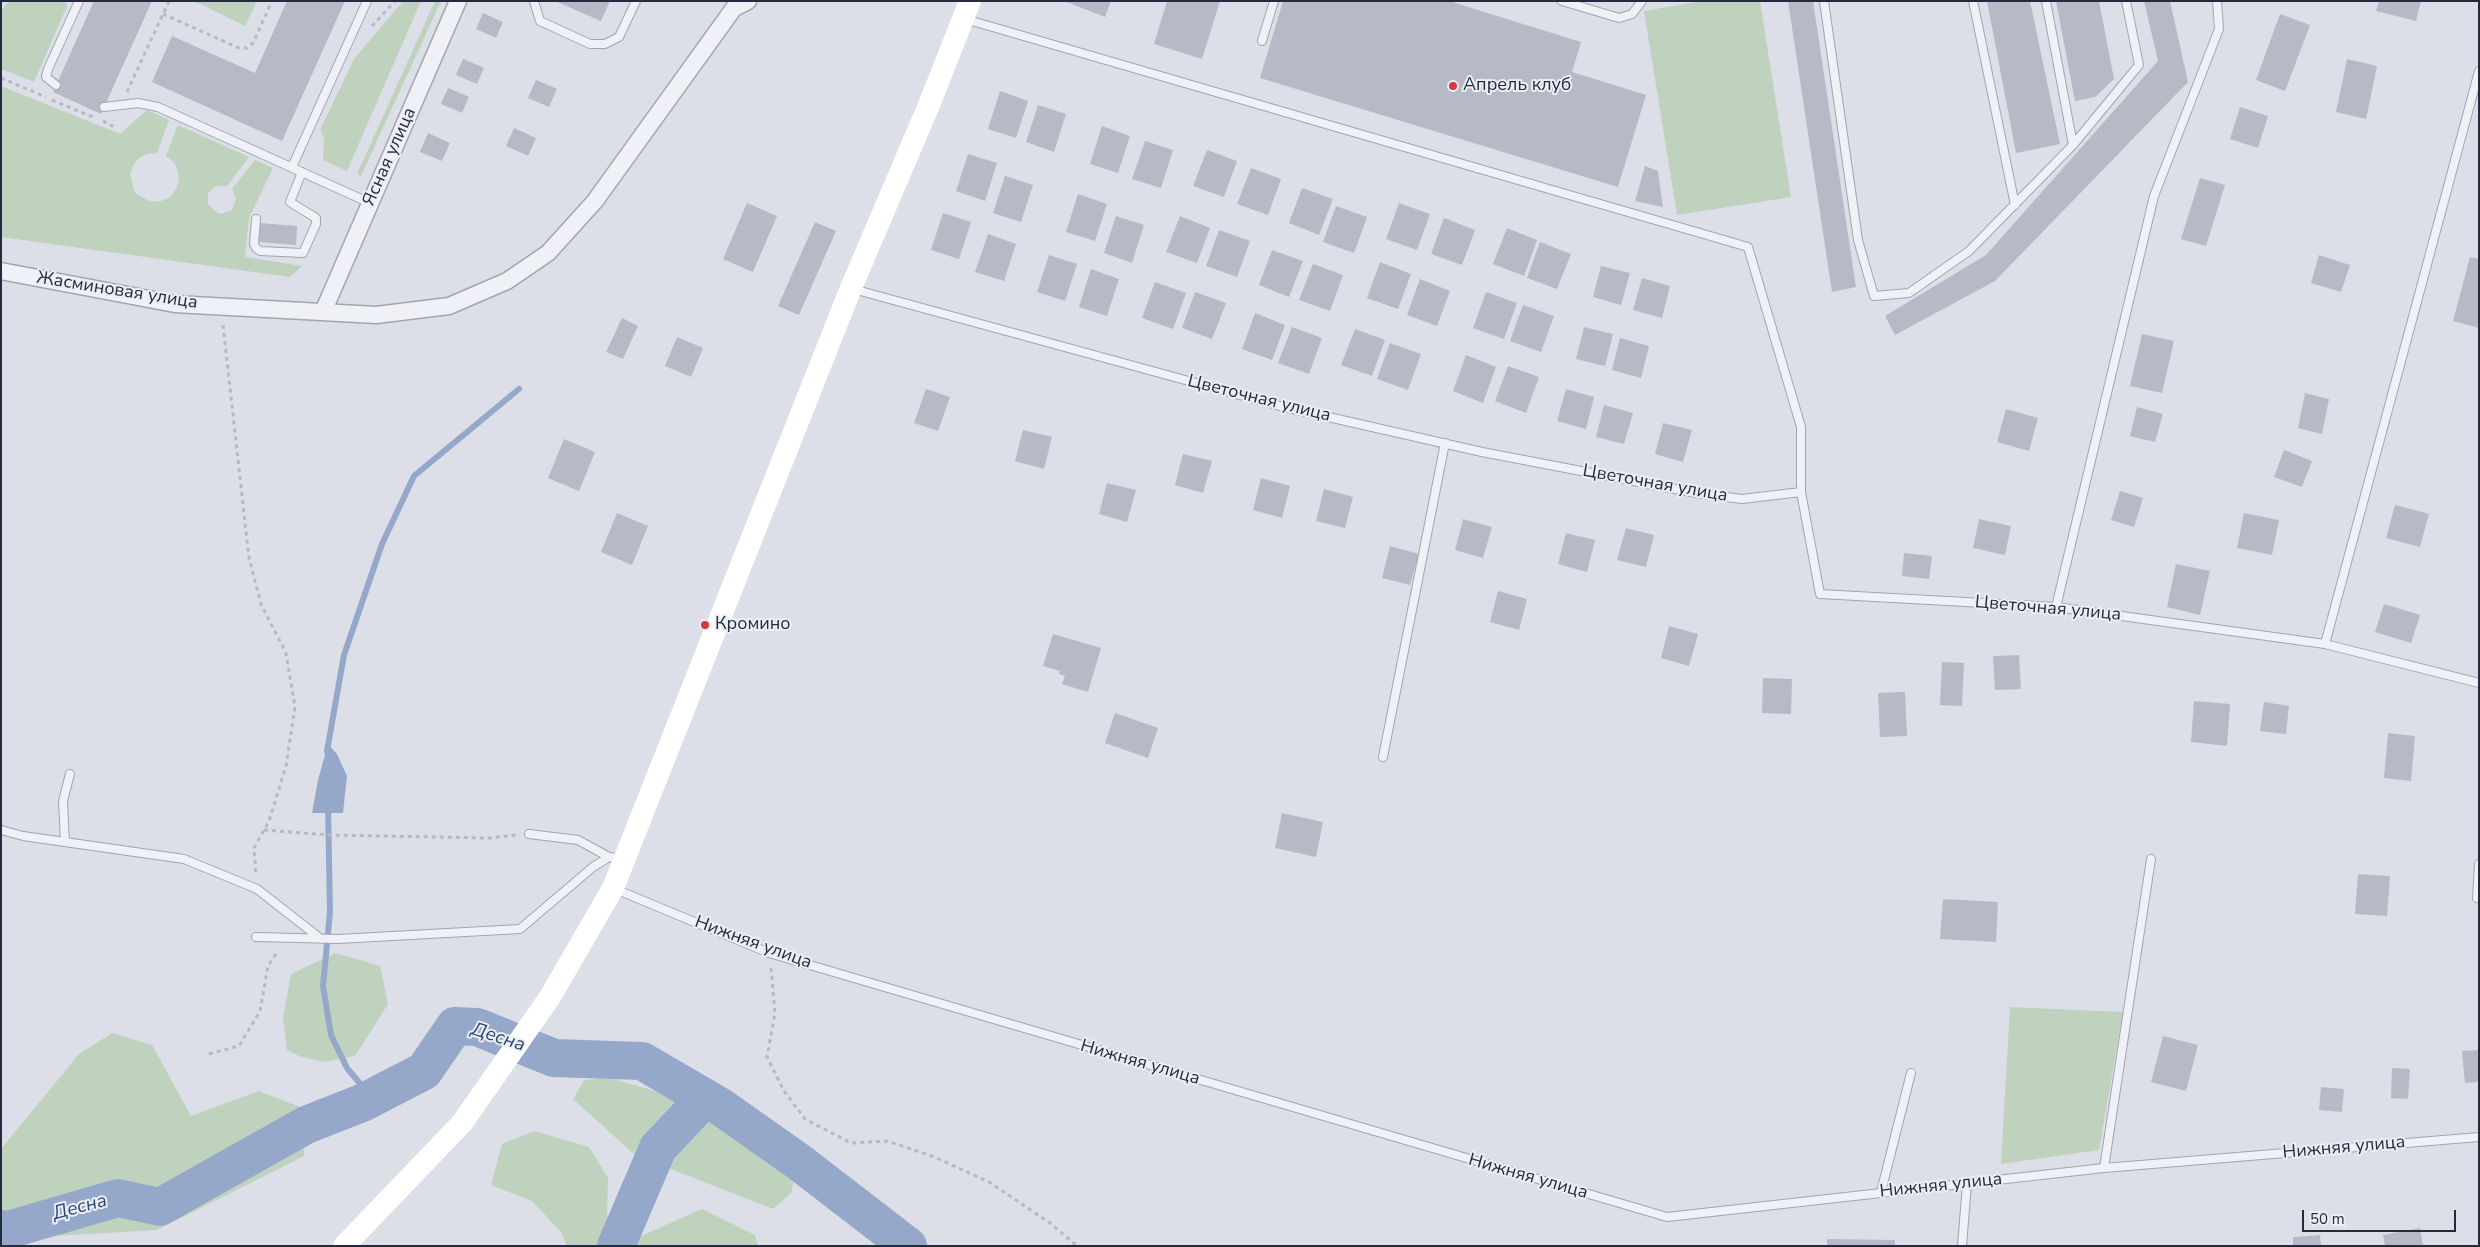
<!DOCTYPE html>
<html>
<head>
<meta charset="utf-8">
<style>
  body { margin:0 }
  #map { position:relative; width:2480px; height:1247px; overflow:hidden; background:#dcdfe7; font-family:"Nunito Sans",sans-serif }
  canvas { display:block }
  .frame { position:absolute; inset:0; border:2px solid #252b3e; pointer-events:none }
  .scale { position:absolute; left:2302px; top:1210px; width:154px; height:22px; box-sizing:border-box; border:2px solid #252b3e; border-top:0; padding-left:6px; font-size:15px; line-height:18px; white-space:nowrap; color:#252b3e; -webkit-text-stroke:4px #eceef5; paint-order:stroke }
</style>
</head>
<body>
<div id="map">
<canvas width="2480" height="1247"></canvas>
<div class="frame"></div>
<div class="scale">50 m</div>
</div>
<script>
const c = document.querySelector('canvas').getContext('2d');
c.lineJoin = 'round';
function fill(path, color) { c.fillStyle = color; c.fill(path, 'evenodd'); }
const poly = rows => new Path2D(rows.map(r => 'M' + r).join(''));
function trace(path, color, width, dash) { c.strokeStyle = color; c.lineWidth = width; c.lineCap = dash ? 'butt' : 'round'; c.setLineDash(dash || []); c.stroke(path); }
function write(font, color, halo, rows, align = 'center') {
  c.font = font + ' "Nunito Sans",sans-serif'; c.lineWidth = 4; c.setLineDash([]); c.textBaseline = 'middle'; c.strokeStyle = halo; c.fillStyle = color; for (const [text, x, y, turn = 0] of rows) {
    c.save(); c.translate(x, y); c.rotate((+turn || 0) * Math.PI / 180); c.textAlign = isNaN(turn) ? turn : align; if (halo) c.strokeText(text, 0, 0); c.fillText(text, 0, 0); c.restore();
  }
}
fill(poly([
  [10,1,65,1,67,6,34,82,1,69,1,10],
  [194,1,257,1,245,26],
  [403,1,421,1,347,171,323,160,324,137,320,130,354,59],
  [435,1,441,1,361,176,357,174],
  [1702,1,1760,1,1791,197,1677,215,1644,11],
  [1,86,120,134,147,110,169,120,157,153,147,154,139,158,133,166,130,175,135,193,151,202,161,201,170,197,176,189,179,180,178,171,174,162,166,156,178,125,249,157,227,186,216,186,208,193,208,204,216,212,221,214,232,210,236,199,232,189,255,160,273,168,249,218,245,257,302,266,290,277,1,237],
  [335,953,380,966,388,1004,355,1056,323,1062,299,1056,287,1050,283,1018,291,974],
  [2010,1007,2123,1012,2099,1150,2001,1164],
  [112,1033,152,1045,191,1116,259,1091,305,1109,304,1156,157,1230,1,1239,1,1149,79,1054],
  [610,1078,655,1091,721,1119,796,1172,791,1193,773,1209,635,1155,573,1099,584,1080],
  [534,1131,589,1147,608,1178,607,1216,641,1236,702,1209,755,1235,758,1246,567,1246,561,1232,532,1201,491,1185,502,1144]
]), '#bfd2bd');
fill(poly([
  [328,744,337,754,347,776,343,813,312,813,318,780]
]), '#95a8ca');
trace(poly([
  [327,751,344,655,382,544,414,476,519,389],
  [328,806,330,912,323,986,331,1035,347,1068,372,1098]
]), '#95a8ca', 6);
trace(poly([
  [1,1229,4,1231,118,1198,160,1207,306,1125,362,1103,424,1071,455,1026,477,1027,554,1058,642,1061,721,1107,799,1162,908,1246],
  [616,1246,658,1148,705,1098]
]), '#95a8ca', 38);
fill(poly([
  [94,1,152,1,101,114,53,92],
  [287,1,345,1,282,141,152,82,172,36,255,73],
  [555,1,610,1,601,21],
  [1064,1,1111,1,1105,17],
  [1167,1,1220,1,1202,59,1154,44],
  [1283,1,1449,1,1581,42,1572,72,1646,95,1618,187,1260,78],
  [1788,1,1813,1,1856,287,1832,292],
  [1987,1,2030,1,2060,144,2016,153],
  [2056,1,2099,1,2114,79,2095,97,2075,101],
  [2144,1,2170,1,2188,82,1995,281,1895,335,1885,316,1986,255,2158,61],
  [2379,1,2421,1,2416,21,2376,11],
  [483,13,503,22,496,38,476,29],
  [2280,14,2310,25,2285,91,2256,80],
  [463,59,484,68,477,84,456,75],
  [2347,59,2377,66,2366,119,2336,112],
  [536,80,557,89,549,107,528,98],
  [448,88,469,97,462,113,441,104],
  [1000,91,1028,101,1016,138,988,129],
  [1038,105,1066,114,1054,152,1026,142],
  [2240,107,2268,116,2258,148,2230,139],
  [1102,126,1130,136,1118,173,1090,164],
  [514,128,536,138,528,156,506,146],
  [428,133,450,143,442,161,420,152],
  [1145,141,1173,150,1161,188,1132,179],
  [1207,150,1237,161,1224,197,1193,186],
  [968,154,997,163,985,201,956,191],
  [1645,166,1658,171,1663,207,1635,201],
  [1251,168,1281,179,1268,215,1237,204],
  [1005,176,1033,185,1021,222,993,213],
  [2200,178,2225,185,2206,246,2181,239],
  [1302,188,1333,199,1319,235,1289,223],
  [1078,194,1107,204,1095,241,1066,232],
  [747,203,777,216,753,272,723,259],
  [1399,203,1430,214,1417,250,1386,239],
  [1336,206,1367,217,1354,253,1323,242],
  [943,213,971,222,959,259,931,250],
  [1116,216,1144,225,1132,263,1104,253],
  [1180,216,1210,228,1197,263,1166,252],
  [1444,218,1475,230,1462,265,1431,254],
  [815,222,836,231,799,315,778,306],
  [260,223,297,226,296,245,259,242],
  [1507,228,1537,240,1524,276,1493,264],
  [1219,230,1250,241,1237,277,1206,266],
  [988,234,1016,244,1004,281,975,272],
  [1540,242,1571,254,1557,289,1527,278],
  [1272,250,1303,261,1289,297,1259,285],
  [1049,255,1077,264,1065,301,1037,292],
  [2319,255,2350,265,2341,292,2311,283],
  [2470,257,2479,259,2479,328,2453,321],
  [1380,262,1411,274,1398,309,1367,298],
  [1313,264,1343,275,1330,311,1299,300],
  [1601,266,1630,273,1621,305,1593,297],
  [1091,269,1119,279,1107,316,1079,307],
  [1642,278,1670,286,1662,318,1633,310],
  [1420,279,1450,291,1437,326,1407,315],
  [1155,282,1186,293,1173,329,1142,318],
  [1195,292,1226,303,1212,339,1182,328],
  [1486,292,1517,303,1504,339,1473,328],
  [1523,305,1554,316,1541,352,1510,341],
  [1255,313,1285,325,1272,360,1242,349],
  [622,318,638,326,623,359,606,352],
  [1292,327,1322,338,1309,374,1278,363],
  [1584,327,1613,334,1605,366,1576,359],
  [1355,329,1385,340,1372,376,1341,365],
  [2142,334,2174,341,2162,393,2130,386],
  [677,337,703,348,691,377,665,366],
  [1620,338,1649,346,1641,378,1612,370],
  [1390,343,1421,354,1408,390,1377,379],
  [1466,355,1496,367,1483,403,1453,391],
  [1508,366,1539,377,1526,413,1495,401],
  [926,389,950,397,938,431,914,423],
  [1566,389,1594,397,1586,429,1557,421],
  [2305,393,2329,399,2322,434,2298,428],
  [1604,405,1633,413,1624,444,1596,437],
  [2137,407,2163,414,2155,442,2130,436],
  [2006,409,2038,418,2029,451,1997,442],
  [1663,423,1692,430,1683,462,1655,454],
  [1023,430,1052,437,1044,469,1015,461],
  [564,439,595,452,579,491,548,478],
  [2284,450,2312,461,2302,487,2274,477],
  [1183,454,1212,461,1203,493,1175,485],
  [1261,478,1290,486,1282,518,1253,510],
  [1107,483,1136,490,1127,522,1099,514],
  [1324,489,1353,497,1345,528,1316,521],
  [2120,491,2143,498,2134,527,2111,520],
  [2395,505,2429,514,2420,547,2386,538],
  [617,513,648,526,632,565,601,552],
  [2244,513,2279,520,2272,555,2237,548],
  [1463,519,1492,527,1483,558,1455,550],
  [1979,519,2011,526,2005,555,1973,548],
  [1626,528,1654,535,1646,567,1617,560],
  [1566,533,1595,540,1587,572,1558,564],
  [1390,546,1419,554,1410,585,1382,578],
  [1904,553,1932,556,1929,579,1902,576],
  [2176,564,2210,571,2200,615,2167,607],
  [1498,591,1527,599,1519,630,1490,622],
  [2384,604,2420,615,2411,643,2375,632],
  [1669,626,1698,634,1689,666,1661,658],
  [1053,634,1101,648,1088,692,1062,684,1065,676,1059,674,1060,671,1043,666],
  [2019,655,2021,689,1995,690,1993,656],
  [1942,662,1964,663,1962,706,1940,705],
  [1763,678,1792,679,1791,714,1762,713],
  [1905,692,1907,736,1880,737,1878,693],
  [2194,701,2230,704,2227,746,2191,742],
  [2264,702,2289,706,2286,734,2260,731],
  [1115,713,1158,728,1148,758,1105,743],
  [2388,733,2415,736,2411,781,2384,778],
  [1282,813,1323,822,1316,857,1275,848],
  [2358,874,2390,876,2387,916,2355,914],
  [1943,899,1998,902,1996,942,1940,939],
  [2163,1036,2198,1045,2186,1091,2151,1082],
  [2479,1050,2479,1082,2465,1083,2462,1051],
  [2392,1068,2410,1069,2408,1099,2391,1098],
  [2321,1087,2344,1089,2342,1112,2319,1110],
  [2420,1228,2423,1246,2385,1246,2383,1235],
  [2320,1235,2321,1246,2293,1246,2293,1237],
  [1827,1239,1895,1240,1895,1246,1827,1246]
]), '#b6bac7');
const lane = poly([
  [534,1,540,21,590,44,605,44,619,37,636,1],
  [1562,1,1619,18,1632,14,1642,1],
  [1824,1,1858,240,1874,296,1909,293,1969,251,2073,145,2139,65,2126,1],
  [1973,1,2015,205],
  [2046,1,2073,145],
  [965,19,1748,247,1801,427,1801,492],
  [1262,41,1274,1],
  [56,85,46,77,48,69,79,1],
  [104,107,138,103,158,107,370,203],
  [292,167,367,1],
  [256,219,254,244,256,248,260,251,303,253,316,224,316,218,290,202,302,172],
  [853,289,1280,406,1482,452,1696,493,1742,499,1801,492,1820,594,2056,607,2325,644,2479,683],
  [2056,607,2154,196,2219,29,2217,1],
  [2325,644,2479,71],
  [1383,757,1445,443],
  [1,830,23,836,184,859,257,889,321,939],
  [529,834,578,840,609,857],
  [65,842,63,801,70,774],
  [615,889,769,953,1667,1217,2104,1168,2479,1137],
  [2477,898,2479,864],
  [256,937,338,939,520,929,593,867,609,857,623,859],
  [2104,1168,2151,859],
  [1881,1192,1911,1073],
  [1962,1246,1967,1184]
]);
const street = poly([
  [1,271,175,304,376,315,449,306,507,281,548,253,595,201,734,8,748,1],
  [323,312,458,1]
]);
trace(lane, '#a1a5b1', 10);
trace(street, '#a1a5b1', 19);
trace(poly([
  [163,14,239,48,247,48,253,43,272,1],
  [372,26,395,1],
  [1,78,46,97],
  [127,92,169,1],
  [52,100,95,118],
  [103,121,112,126,114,120],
  [223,325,249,558,261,604,286,653,295,707,286,766,269,821,254,848,256,874],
  [264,830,329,835,490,838,516,835],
  [771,968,775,1013,767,1057,784,1091,805,1119,851,1143,887,1141,932,1156,989,1182,1050,1223,1077,1246],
  [209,1054,239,1046,260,1011,268,966,278,951]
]), '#b6bac2', 3, [4, 4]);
trace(lane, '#eff1f6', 8);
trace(street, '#eff1f6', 16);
trace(poly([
  [344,1246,462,1123,550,997,613,888,851,288,929,105,970,1]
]), '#fff', 22);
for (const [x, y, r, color] of [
  [1453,86,5,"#d5393c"],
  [705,625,5,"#d5393c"]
]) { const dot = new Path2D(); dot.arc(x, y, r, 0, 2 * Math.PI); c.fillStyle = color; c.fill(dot); trace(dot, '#eceef5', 2); }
write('18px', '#252b3e', '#eceef5', [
  ["Апрель клуб",1463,86],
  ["Кромино",715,625]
], 'left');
write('18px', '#252b3e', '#eceef5', [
  ["Ясная улица",390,157,-66],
  ["Жасминовая улица",117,291,9],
  ["Цветочная улица",1259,399,14],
  ["Цветочная улица",1655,484,10],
  ["Цветочная улица",2048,609,5],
  ["Нижняя улица",753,943,20],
  ["Нижняя улица",1140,1063,16],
  ["Нижняя улица",2344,1148,-5],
  ["Нижняя улица",1528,1177,16],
  ["Нижняя улица",1941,1186,-6]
]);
write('italic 19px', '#2d4474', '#eceef5', [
  ["Десна",498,1038,18],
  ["Десна",80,1208,-15]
]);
</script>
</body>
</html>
